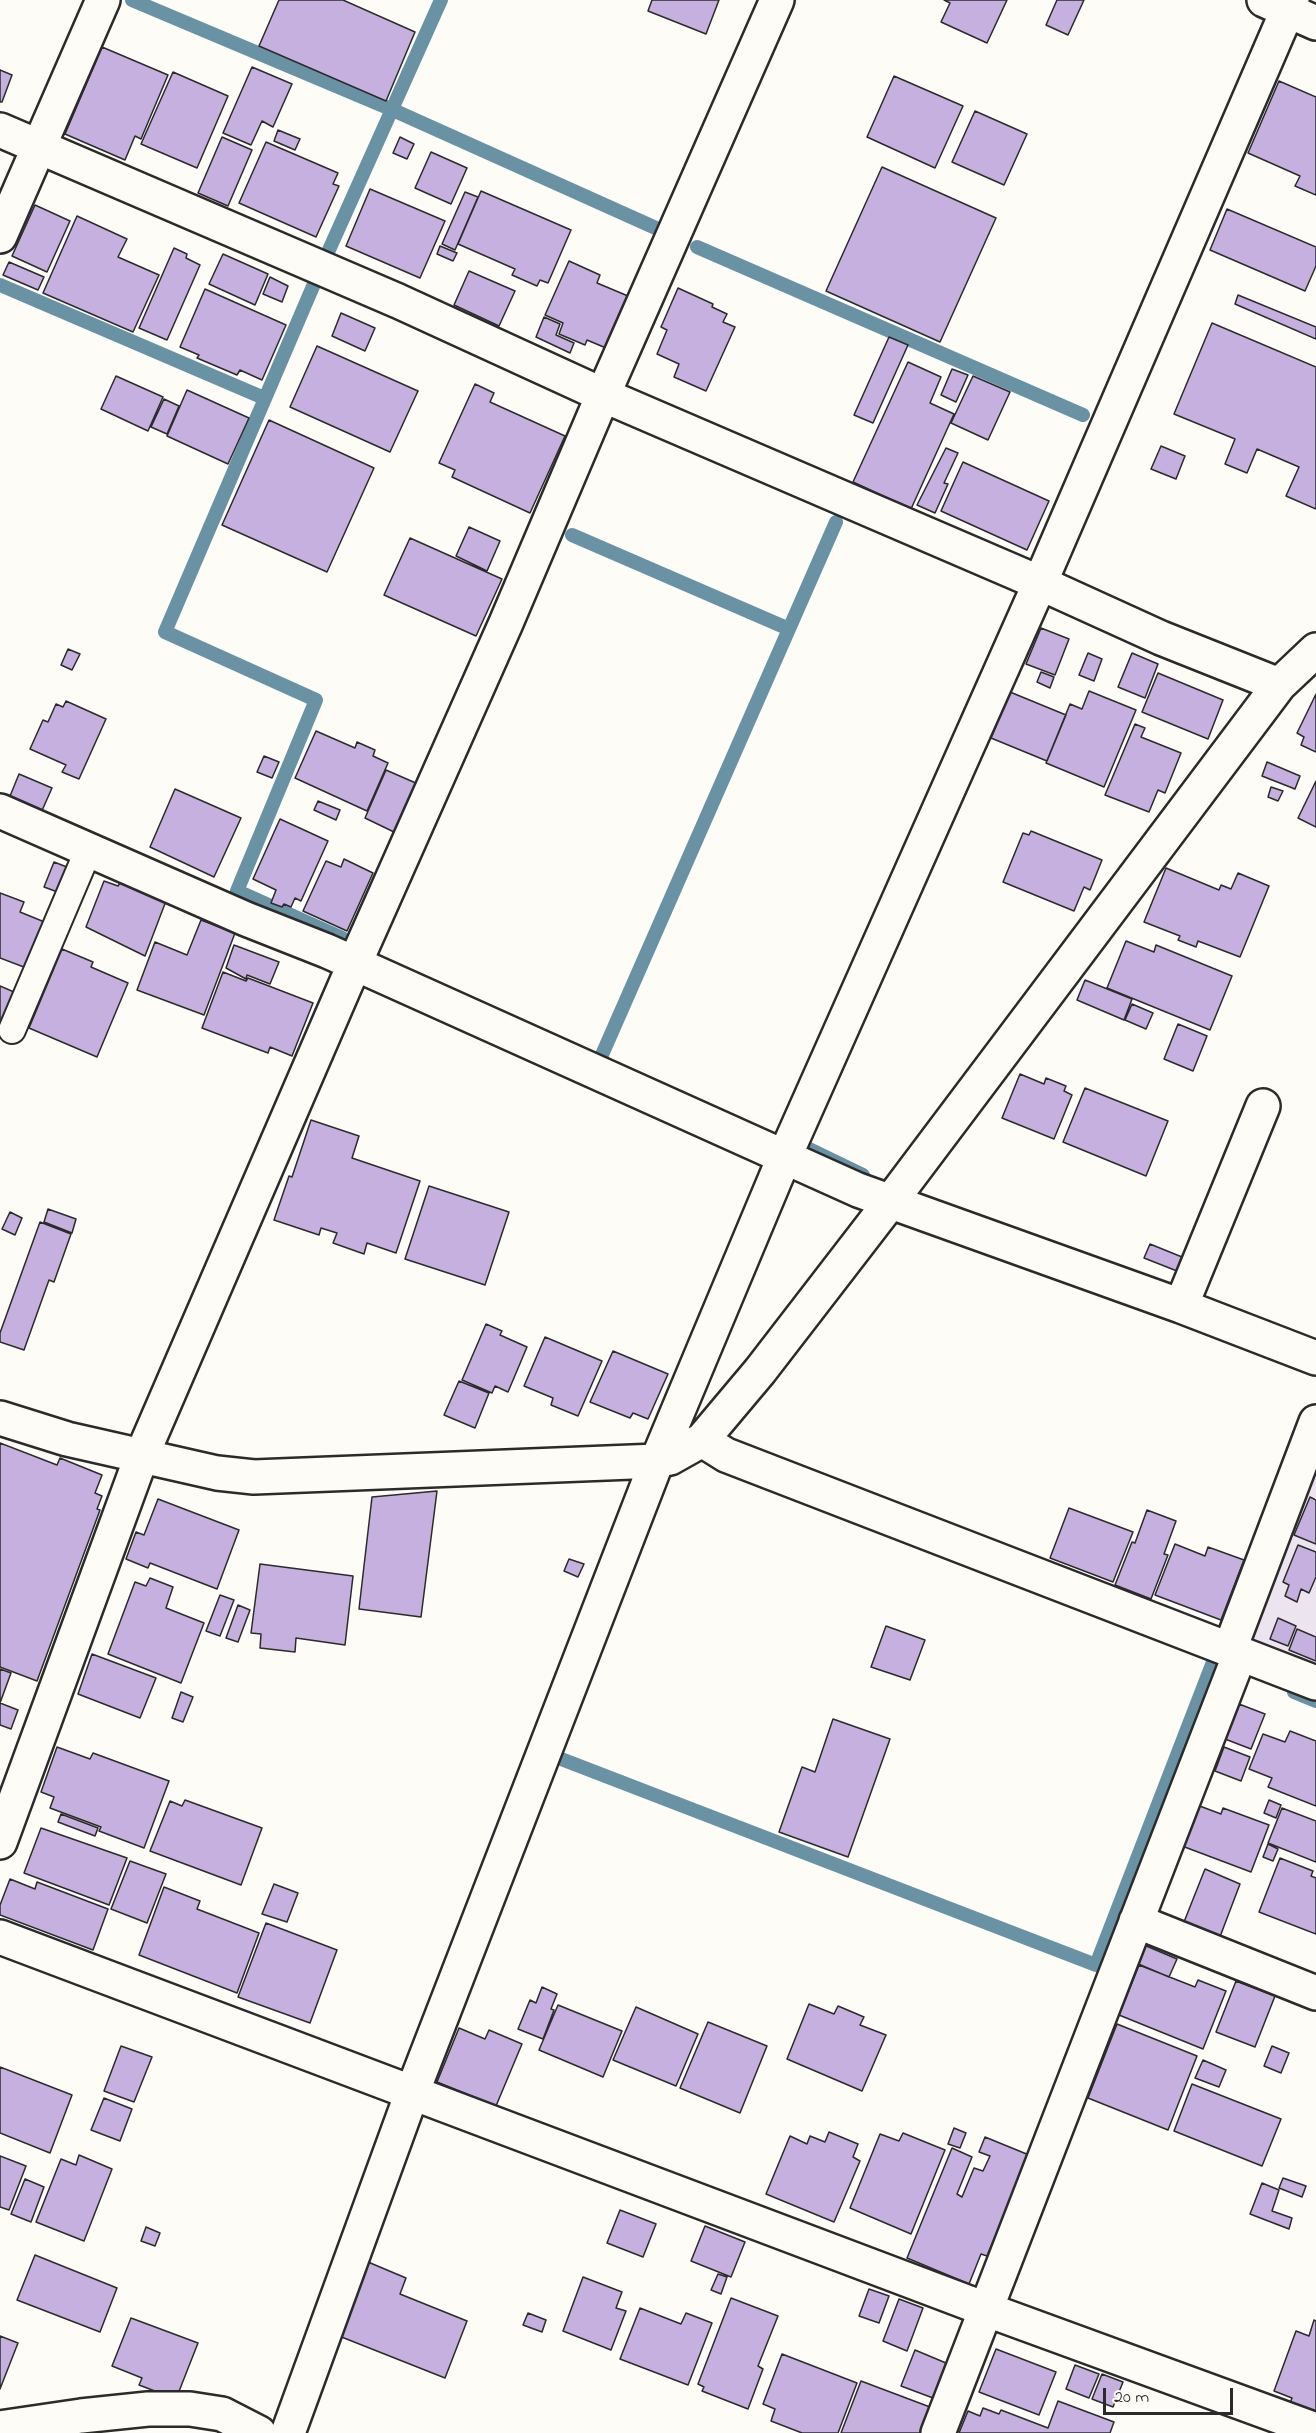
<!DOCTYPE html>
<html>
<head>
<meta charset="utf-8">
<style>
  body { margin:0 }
  #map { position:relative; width:1316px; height:2433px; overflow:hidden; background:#fdfcf7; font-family:"Indie Flower",sans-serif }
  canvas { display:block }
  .scale { position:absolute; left:1103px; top:2388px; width:130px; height:27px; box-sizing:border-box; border:3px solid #2b2b2b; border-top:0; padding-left:8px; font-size:18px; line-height:21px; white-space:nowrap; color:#2b2b2b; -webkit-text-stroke:4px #fdfcf7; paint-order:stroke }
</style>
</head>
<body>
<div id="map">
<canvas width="1316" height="2433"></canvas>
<div class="scale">20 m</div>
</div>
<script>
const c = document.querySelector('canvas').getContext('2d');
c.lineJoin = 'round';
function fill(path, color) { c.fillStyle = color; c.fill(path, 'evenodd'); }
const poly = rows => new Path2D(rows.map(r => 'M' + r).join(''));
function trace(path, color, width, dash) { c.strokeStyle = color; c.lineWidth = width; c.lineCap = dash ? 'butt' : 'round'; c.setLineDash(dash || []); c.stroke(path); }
fill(poly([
  [1316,1464,1316,1664,1250,1638]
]), '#ece5f0');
trace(poly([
  [132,0,393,110,658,229],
  [697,247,1083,415],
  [329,250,441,0],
  [314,284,165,632,316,700,237,891,342,938],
  [0,285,264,398],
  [572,535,789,629],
  [601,1057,836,522],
  [803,1146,863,1175],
  [1294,1692,1316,1701],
  [556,1757,1096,1965,1213,1662]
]), '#6a92a5', 14);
const building = poly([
  [279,0,343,0,415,32,386,101,259,46,279,0],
  [652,0,719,0,706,34,648,11,652,0],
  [944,0,1007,0,987,43,941,22,950,3,944,0],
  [1057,0,1084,0,1068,35,1046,25,1057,0],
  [102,47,168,75,141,139,135,136,125,160,65,134,102,47],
  [252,67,292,84,273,127,262,121,251,145,223,133,252,67],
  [0,70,12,75,2,102,0,102,0,70],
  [173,72,228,96,197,168,141,144,173,72],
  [894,76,963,106,935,168,867,137,894,76],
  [1279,81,1316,97,1316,195,1295,186,1300,176,1248,153,1279,81],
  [975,111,1027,134,1004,185,952,162,975,111],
  [278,130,300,139,295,150,274,141,278,130],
  [222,137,252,150,228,206,198,193,222,137],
  [400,137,414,144,407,159,393,153,400,137],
  [266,142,338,173,333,184,339,186,316,237,239,203,266,142],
  [431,152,467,168,451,204,415,188,431,152],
  [882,167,996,218,940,342,826,291,882,167],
  [370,189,445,221,420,278,346,246,370,189],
  [481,191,571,230,548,283,540,280,537,286,512,275,515,269,458,244,481,191],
  [465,192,478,197,455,250,442,244,465,192],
  [35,205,70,221,47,272,12,256,35,205],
  [1227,209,1316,247,1316,266,1305,291,1210,250,1227,209],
  [77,216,127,239,118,257,159,275,133,332,43,293,77,216],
  [440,246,457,253,453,261,437,254,440,246],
  [174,248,187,254,186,258,200,265,167,340,139,328,174,248],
  [223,254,268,274,255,305,209,284,223,254],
  [569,261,600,275,597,283,628,296,606,348,587,340,585,345,559,334,563,323,545,315,569,261],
  [9,262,44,277,38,290,3,275,9,262],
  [469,271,515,291,499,326,454,305,469,271],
  [270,277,288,286,282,302,263,294,270,277],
  [678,288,713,304,712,307,727,314,723,322,735,327,706,391,674,377,679,364,657,354,667,330,661,327,678,288],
  [205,289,286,325,262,380,240,370,237,375,197,358,199,355,180,347,205,289],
  [1238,295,1316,327,1316,339,1235,304,1238,295],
  [341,313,375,328,365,351,332,336,341,313],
  [544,317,560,324,556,335,574,343,570,353,536,337,544,317],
  [1212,323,1316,367,1316,509,1286,496,1299,467,1257,449,1247,473,1225,464,1235,439,1174,414,1212,323],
  [889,337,908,345,873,423,854,415,889,337],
  [317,346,418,391,390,452,290,407,317,346],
  [908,362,941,377,930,403,954,414,911,509,853,482,908,362],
  [952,369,968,375,956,402,941,395,952,369],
  [116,376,163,397,148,431,101,409,116,376],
  [973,376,1010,392,988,440,951,423,973,376],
  [475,384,494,393,490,402,565,436,530,513,452,477,455,470,439,463,475,384],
  [187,390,249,418,228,464,167,436,187,390],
  [164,399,179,406,167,434,151,427,164,399],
  [269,420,374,468,327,572,222,525,269,420],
  [1161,446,1185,456,1176,479,1151,469,1161,446],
  [946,448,958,453,944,483,948,484,935,513,917,505,946,448],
  [963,462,1049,501,1027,550,941,511,963,462],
  [469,527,500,541,487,571,456,556,469,527],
  [410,538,502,579,476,636,384,595,410,538],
  [1041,628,1069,639,1055,675,1026,664,1041,628],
  [68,649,80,654,72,670,61,665,68,649],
  [1088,653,1102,659,1094,681,1079,675,1088,653],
  [1132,653,1158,664,1145,698,1118,687,1132,653],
  [1041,672,1054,677,1050,688,1037,682,1041,672],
  [1158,673,1223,700,1208,739,1142,712,1158,673],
  [1089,691,1136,710,1104,787,1046,763,1070,704,1082,709,1089,691],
  [1010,692,1066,715,1047,761,991,738,1010,692],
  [1316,694,1316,752,1301,745,1304,737,1297,733,1316,694],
  [66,701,106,719,79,779,62,772,66,765,30,749,43,720,48,722,56,704,63,707,66,701],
  [1135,724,1145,728,1141,737,1181,753,1165,793,1158,790,1149,812,1105,795,1135,724],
  [316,731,355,748,357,742,375,750,373,756,388,763,367,811,295,778,316,731],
  [264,756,279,762,272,778,257,772,264,756],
  [1267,762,1300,776,1295,789,1262,776,1267,762],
  [386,770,418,784,396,833,365,818,386,770],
  [19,774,52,788,40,815,8,801,19,774],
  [1316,781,1316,827,1298,818,1316,781],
  [1271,787,1283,791,1278,801,1268,797,1271,787],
  [175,789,241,818,214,877,150,847,175,789],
  [318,801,340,810,336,820,314,810,318,801],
  [280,819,328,841,301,901,295,898,291,907,284,904,282,907,271,903,276,890,253,879,280,819],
  [1031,831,1102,860,1090,890,1084,887,1074,911,1003,882,1023,833,1029,835,1031,831],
  [344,859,373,873,347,931,303,911,326,861,341,867,344,859],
  [54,862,72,869,63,894,44,887,54,862],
  [1166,868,1219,890,1221,885,1231,889,1238,873,1269,886,1240,957,1198,941,1196,947,1178,940,1180,936,1144,922,1166,868],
  [104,881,118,886,120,883,166,901,145,956,86,927,104,881],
  [0,893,24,902,20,912,47,923,29,969,0,958,0,893],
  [201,920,235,933,204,1015,137,990,155,942,187,955,201,920],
  [1126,941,1154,952,1156,945,1232,976,1210,1030,1107,988,1126,941],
  [234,945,279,962,270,984,247,975,246,979,226,968,234,945],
  [62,949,93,962,91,967,128,983,97,1057,29,1028,62,949],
  [223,972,246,981,248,978,313,1003,292,1056,270,1047,268,1053,202,1028,223,972],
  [1085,980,1132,999,1124,1020,1077,1000,1085,980],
  [0,986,14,992,0,1029,0,986],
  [1132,1004,1153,1013,1146,1029,1125,1020,1132,1004],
  [1178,1024,1207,1036,1193,1071,1164,1059,1178,1024],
  [1020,1074,1044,1084,1046,1078,1066,1086,1064,1091,1072,1095,1054,1139,1002,1118,1020,1074],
  [1085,1088,1168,1121,1146,1176,1063,1142,1085,1088],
  [311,1120,359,1136,352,1158,420,1181,396,1253,367,1243,364,1254,333,1243,337,1233,321,1228,319,1235,274,1220,289,1176,292,1177,311,1120],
  [429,1186,509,1212,485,1285,405,1259,429,1186],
  [48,1209,76,1219,72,1233,44,1222,48,1209],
  [10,1212,22,1218,15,1235,2,1229,10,1212],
  [40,1222,71,1234,54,1282,49,1280,24,1350,0,1342,0,1333,40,1222],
  [1150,1244,1182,1257,1177,1271,1144,1258,1150,1244],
  [486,1324,502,1331,500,1335,527,1347,508,1392,495,1386,492,1393,462,1380,486,1324],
  [545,1337,602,1361,578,1416,551,1405,553,1398,524,1386,545,1337],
  [613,1351,668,1374,648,1419,633,1413,630,1418,590,1402,613,1351],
  [459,1381,489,1393,475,1428,444,1415,459,1381],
  [0,1443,57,1465,60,1458,102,1475,95,1493,102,1496,97,1509,100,1510,37,1681,0,1667,0,1443],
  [437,1491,421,1617,359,1609,372,1497,437,1491],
  [1310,1497,1316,1500,1316,1544,1294,1535,1310,1497],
  [158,1499,239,1530,217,1589,150,1563,148,1568,126,1559,136,1532,144,1535,158,1499],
  [1069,1508,1133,1532,1113,1582,1050,1558,1069,1508],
  [1147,1510,1176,1521,1164,1554,1168,1555,1151,1599,1115,1585,1132,1542,1135,1543,1147,1510],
  [1175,1544,1205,1556,1208,1547,1244,1560,1221,1620,1155,1595,1175,1544],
  [1298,1545,1316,1552,1316,1577,1309,1593,1301,1589,1297,1602,1285,1596,1289,1585,1283,1582,1298,1545],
  [569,1559,584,1564,578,1577,564,1571,569,1559],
  [260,1564,353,1576,345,1645,296,1638,295,1652,260,1648,261,1634,251,1633,260,1564],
  [150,1578,173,1587,166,1608,204,1623,181,1683,108,1654,135,1582,146,1586,150,1578],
  [220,1595,234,1600,220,1636,206,1631,220,1595],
  [238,1605,250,1610,238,1642,226,1638,238,1605],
  [1278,1618,1296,1626,1288,1646,1270,1639,1278,1618],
  [886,1626,925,1640,910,1680,871,1667,886,1626],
  [1297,1629,1316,1637,1316,1661,1289,1650,1297,1629],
  [92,1654,156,1678,140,1718,78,1694,92,1654],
  [0,1669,11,1673,0,1703,0,1669],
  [181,1692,193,1697,183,1722,172,1718,181,1692],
  [0,1703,18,1710,11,1729,0,1725,0,1703],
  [1239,1704,1265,1714,1251,1749,1225,1739,1239,1704],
  [833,1719,890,1739,848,1857,779,1832,802,1767,815,1772,833,1719],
  [1290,1731,1316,1741,1316,1806,1268,1787,1272,1778,1249,1769,1263,1734,1285,1742,1290,1731],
  [57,1747,90,1759,93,1753,169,1781,144,1848,99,1831,101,1827,50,1808,54,1797,41,1792,57,1747],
  [1224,1747,1250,1757,1241,1781,1215,1771,1224,1747],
  [185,1800,262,1828,241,1885,150,1851,170,1801,182,1806,185,1800],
  [1269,1800,1281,1805,1276,1818,1264,1813,1269,1800],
  [1197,1805,1221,1814,1223,1808,1269,1825,1251,1872,1182,1846,1197,1805],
  [1282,1808,1316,1821,1316,1862,1268,1843,1282,1808],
  [61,1814,98,1828,95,1836,58,1822,61,1814],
  [41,1828,127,1858,109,1905,24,1873,41,1828],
  [1268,1844,1278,1849,1273,1861,1263,1857,1268,1844],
  [1280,1858,1313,1871,1311,1876,1316,1878,1316,1934,1259,1912,1280,1858],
  [130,1861,166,1874,147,1923,111,1909,130,1861],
  [1205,1869,1240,1884,1218,1942,1182,1927,1205,1869],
  [10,1879,35,1889,37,1882,108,1909,93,1950,0,1915,0,1905,10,1879],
  [274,1884,298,1893,287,1922,262,1914,274,1884],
  [164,1887,200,1901,197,1909,259,1933,237,1993,139,1955,164,1887],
  [266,1923,337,1950,310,2023,238,1997,266,1923],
  [1144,1945,1177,1959,1169,1977,1136,1963,1144,1945],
  [1139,1965,1195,1987,1198,1980,1226,1991,1203,2049,1119,2015,1139,1965],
  [1236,1981,1275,1996,1255,2047,1216,2032,1236,1981],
  [542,1987,557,1994,551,2009,554,2010,543,2039,518,2029,530,2000,536,2003,542,1987],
  [809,2004,834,2014,838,2006,864,2017,860,2025,886,2035,862,2091,787,2059,809,2004],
  [558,2005,622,2031,603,2077,539,2050,558,2005],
  [636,2007,698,2034,676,2086,613,2060,636,2007],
  [708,2022,767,2046,740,2113,680,2088,708,2022],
  [1117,2024,1197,2056,1168,2130,1088,2098,1117,2024],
  [459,2028,485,2039,489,2030,522,2044,496,2106,437,2082,459,2028],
  [121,2046,152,2057,134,2102,104,2091,121,2046],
  [1272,2046,1289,2053,1281,2073,1264,2066,1272,2046],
  [1203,2060,1226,2070,1219,2087,1195,2078,1203,2060],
  [0,2067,72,2095,50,2153,0,2133,0,2067],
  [1192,2084,1281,2119,1262,2166,1174,2131,1192,2084],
  [104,2098,132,2109,120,2141,91,2130,104,2098],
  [954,2128,966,2133,960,2148,948,2144,954,2128],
  [829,2132,858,2144,853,2157,860,2161,834,2222,766,2194,790,2136,807,2144,810,2136,825,2142,829,2132],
  [903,2133,945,2150,911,2234,850,2208,880,2134,899,2141,903,2133],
  [985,2137,1029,2155,987,2256,981,2254,969,2284,907,2258,952,2148,972,2157,957,2194,962,2197,974,2168,983,2171,990,2156,979,2152,985,2137],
  [79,2155,112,2169,84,2241,36,2222,61,2159,76,2165,79,2155],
  [0,2156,26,2166,9,2210,0,2207,0,2156],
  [1283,2178,1306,2186,1302,2197,1279,2188,1283,2178],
  [25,2179,44,2187,31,2222,11,2214,25,2179],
  [1262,2183,1279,2190,1272,2211,1292,2218,1289,2229,1250,2214,1262,2183],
  [620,2210,656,2224,643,2257,607,2243,620,2210],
  [705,2226,745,2242,731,2277,691,2261,705,2226],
  [146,2227,160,2233,155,2246,141,2241,146,2227],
  [35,2255,117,2288,100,2332,17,2300,35,2255],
  [368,2262,406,2278,400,2294,467,2321,445,2378,339,2336,368,2262],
  [718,2274,727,2277,721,2294,711,2290,718,2274],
  [583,2277,622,2292,616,2308,626,2311,611,2350,563,2331,583,2277],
  [869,2289,889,2296,879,2323,859,2316,869,2289],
  [731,2298,778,2316,758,2366,763,2369,748,2409,702,2391,704,2387,698,2384,731,2298],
  [899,2299,923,2308,907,2351,883,2341,899,2299],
  [640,2308,681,2324,686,2313,712,2323,688,2385,620,2359,640,2308],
  [528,2313,546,2320,542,2332,523,2325,528,2313],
  [131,2318,198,2343,176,2399,139,2385,142,2378,112,2366,131,2318],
  [1314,2320,1316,2321,1316,2412,1290,2403,1292,2398,1274,2391,1296,2331,1309,2336,1314,2320],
  [0,2336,18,2343,0,2389,0,2336],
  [996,2349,1056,2372,1039,2415,979,2392,996,2349],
  [915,2350,946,2363,933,2398,901,2386,915,2350],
  [782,2354,857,2383,838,2433,802,2433,771,2421,775,2409,763,2404,782,2354],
  [1075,2365,1099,2374,1089,2398,1066,2389,1075,2365],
  [1102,2374,1123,2382,1113,2407,1092,2399,1102,2374],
  [861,2381,930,2407,920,2433,841,2433,861,2381],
  [1058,2401,1114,2422,1110,2433,959,2433,968,2411,980,2416,983,2408,999,2414,1001,2410,1048,2428,1058,2401]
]);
fill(building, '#c6b0df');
trace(building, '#2b2b2b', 1.5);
const lane = poly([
  [12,1030,88,851]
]);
const street = poly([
  [1264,0,1316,23],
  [0,130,398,301,603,395,1040,583,1161,638,1279,685],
  [0,236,103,0],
  [0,811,246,919,327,951,858,1190,1181,1306,1316,1358],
  [1181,1306,1263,1106],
  [0,1418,67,1439,217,1473,254,1477,657,1461,670,1458,702,1440,760,1371,891,1201,1279,685,1316,650],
  [702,1440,726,1455,1316,1683],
  [0,1842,142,1455,354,965,506,623,603,395,777,0],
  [1136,1921,1316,1993],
  [0,1937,985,2309,1316,2430],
  [0,2428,81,2416,148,2409,190,2409,222,2414,259,2433],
  [288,2433,412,2093,657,1461,784,1158,1040,583,1292,0],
  [938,2433,1236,1664,1234,1638,1316,1422]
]);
trace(lane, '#2b2b2b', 30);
trace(street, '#2b2b2b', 38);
trace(lane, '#fdfcf7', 26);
trace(street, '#fdfcf7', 33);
</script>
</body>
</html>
